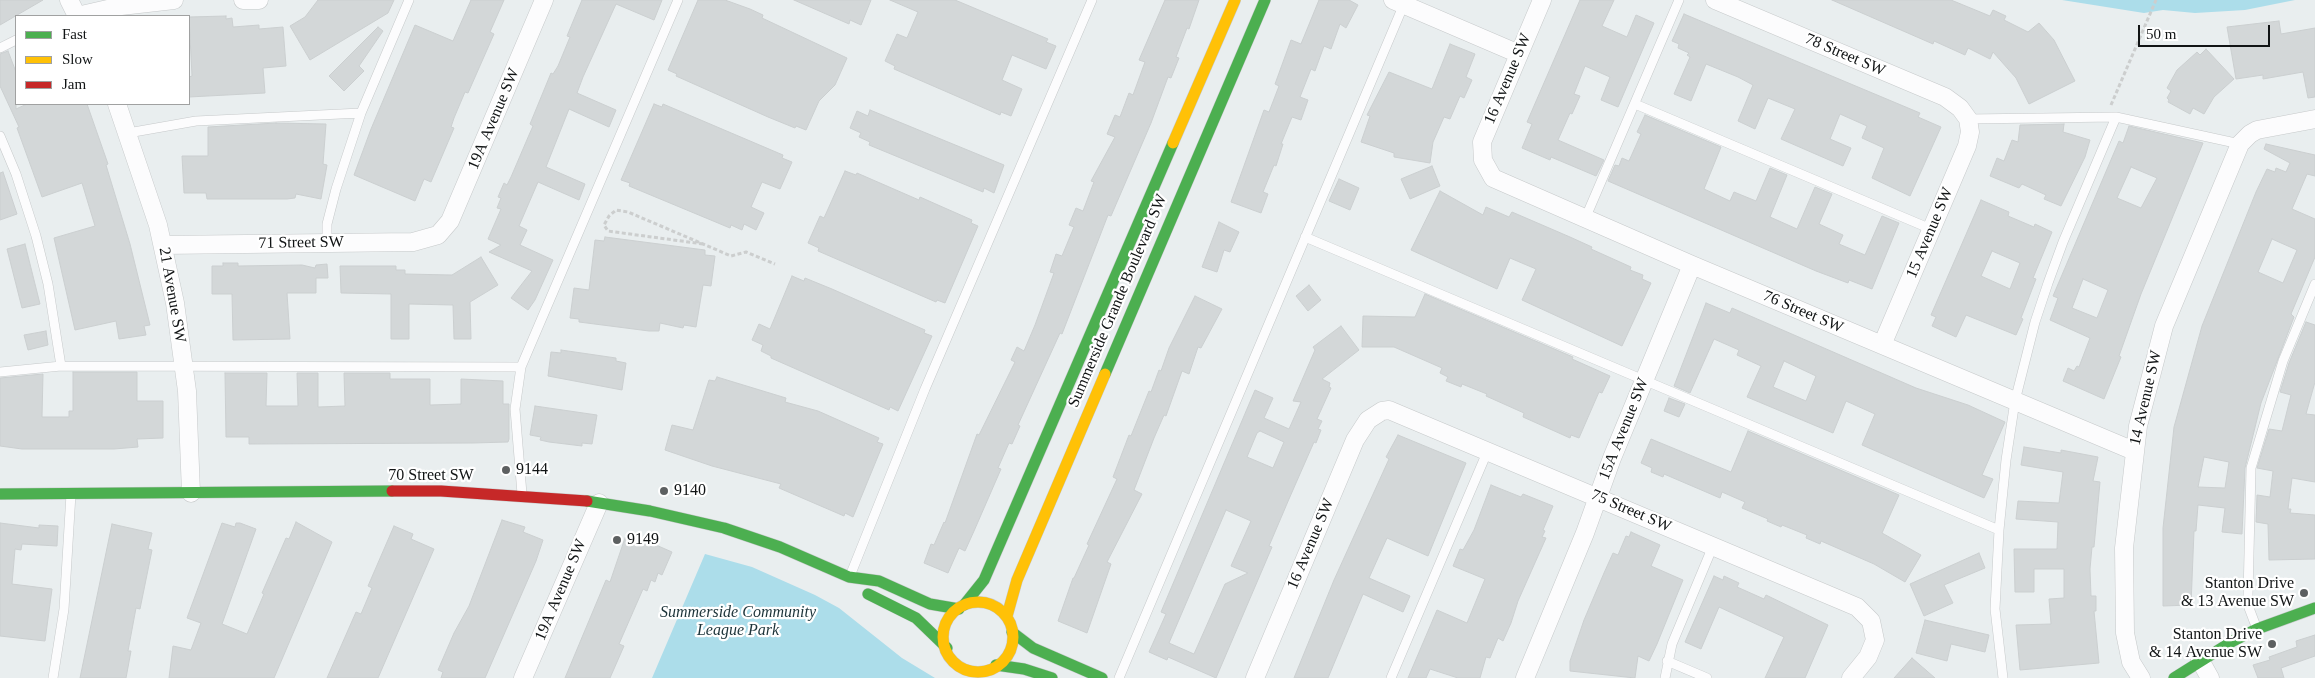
<!DOCTYPE html>
<html>
<head>
<meta charset="utf-8">
<style>
  body { margin:0 }
  #map { position:relative; width:2315px; height:678px; overflow:hidden; background:#e9eeef; font-family:"Times New Roman",serif }
  canvas { display:block }
  .legend { position:absolute; left:15px; top:15px; width:175px; height:90px; box-sizing:border-box; background:#fff; border:1px solid #a0a1a1; margin:0; padding:6px 9px; list-style:none; font-size:15px; color:#111415 }
  .legend li { display:flex; align-items:center; gap:10px; height:25px }
  .legend b { width:25px; border:1px solid #a0a1a1 }
  .scale { position:absolute; left:2138px; top:25px; width:132px; height:22px; box-sizing:border-box; border:2px solid #111415; border-top:0; padding-left:6px; font-size:15px; line-height:18px; white-space:nowrap; color:#111415; -webkit-text-stroke:4px #fff; paint-order:stroke }
</style>
</head>
<body>
<div id="map">
<canvas width="2315" height="678"></canvas>
<ul class="legend">
<li><b style="height:6px;background:#4caf50"></b>Fast</li>
<li><b style="height:6px;background:#ffc107"></b>Slow</li>
<li><b style="height:6px;background:#c62828"></b>Jam</li>
</ul>
<div class="scale">50 m</div>
</div>
<script>
const c = document.querySelector('canvas').getContext('2d');
c.lineJoin = 'round';
function fill(path, color) { c.fillStyle = color; c.fill(path, 'evenodd'); }
const poly = rows => new Path2D(rows.map(r => 'M' + r).join(''));
function trace(path, color, width, dash) { c.strokeStyle = color; c.lineWidth = width; c.lineCap = dash ? 'butt' : 'round'; c.setLineDash(dash || []); c.stroke(path); }
function write(font, color, halo, rows, align = 'center') {
  c.font = font + ' "Times New Roman",serif'; c.lineWidth = 4.5; c.setLineDash([]); c.textBaseline = 'middle'; c.strokeStyle = halo; c.fillStyle = color; for (const [text, x, y, turn = 0] of rows) {
    c.save(); c.translate(x, y); c.rotate((+turn || 0) * Math.PI / 180); c.textAlign = isNaN(turn) ? turn : align; if (halo) c.strokeText(text, 0, 0); c.fillText(text, 0, 0); c.restore();
  }
}
fill(poly([
  [2062,0,2295,0,2245,10,2195,13,2163,10,2144,13],
  [705,554,752,567,815,595,839,608,902,658,935,678,652,678]
]), '#acddea');
const building = poly([
  [0,0,43,0,0,25,0,0],
  [318,0,394,0,388,13,310,60,290,26,305,17,318,0],
  [471,0,504,0,490,32,494,34,468,93,465,92,454,118,451,127,454,128,431,182,424,179,415,201,354,175,371,129,415,25,453,41,471,0],
  [582,0,662,0,654,20,616,4,583,77,577,93,616,110,609,127,569,109,546,167,585,184,579,200,538,182,519,226,527,230,520,245,553,260,535,300,528,310,511,298,532,271,489,252,501,245,488,239,501,209,497,208,501,198,498,197,504,183,507,185,511,177,529,135,533,126,530,124,551,73,553,74,558,66,570,37,567,36,582,0],
  [698,0,725,0,750,9,763,15,762,18,847,58,835,85,819,101,806,130,796,126,795,128,768,117,676,76,677,74,668,70,698,0],
  [794,0,871,0,861,25,850,20,849,24,794,0],
  [890,0,955,0,1048,39,1046,42,1056,46,1046,69,1012,55,1002,80,1022,89,1011,116,1001,112,1000,115,894,69,895,66,885,61,897,34,907,38,918,12,890,0],
  [1165,0,1199,0,1189,29,1187,28,1176,57,1179,58,1171,78,1168,77,1151,123,1111,216,1108,215,1062,334,1060,333,1018,425,1020,426,1012,444,1009,443,998,468,1001,469,974,531,965,551,959,548,948,573,924,563,931,544,934,545,944,522,945,523,977,434,979,435,1015,362,1011,360,1017,347,1024,351,1035,325,1054,273,1050,272,1056,254,1062,256,1074,227,1069,225,1076,208,1083,211,1094,182,1091,181,1115,137,1107,134,1115,115,1120,117,1129,93,1133,95,1145,62,1139,60,1165,0],
  [1319,0,1349,0,1358,5,1346,28,1340,24,1331,49,1324,46,1315,71,1311,69,1300,97,1308,100,1301,120,1292,117,1281,144,1283,144,1276,166,1274,165,1263,192,1268,194,1261,213,1231,202,1264,110,1269,112,1279,86,1275,84,1291,40,1301,44,1319,0],
  [1580,0,1614,0,1602,26,1627,37,1636,15,1654,23,1618,107,1601,100,1610,77,1585,66,1574,94,1580,96,1572,114,1570,113,1558,140,1604,160,1596,176,1551,157,1550,160,1522,148,1532,124,1527,122,1580,0],
  [1832,0,1951,0,1990,16,1993,10,2006,16,2004,20,2028,32,2039,23,2054,40,2075,81,2029,104,2016,78,1993,52,1990,59,1968,48,1965,55,1934,41,1933,44,1832,0],
  [1684,14,1920,113,1918,117,1941,127,1910,196,1872,178,1884,148,1862,138,1867,126,1840,114,1830,139,1851,148,1843,166,1781,139,1795,109,1768,98,1755,129,1738,121,1753,85,1738,77,1706,64,1691,101,1674,94,1690,57,1687,55,1689,53,1678,48,1679,44,1672,41,1684,14],
  [226,16,226,19,232,18,233,27,259,25,259,29,283,27,286,66,263,68,265,93,189,97,189,77,192,76,189,17,226,16],
  [2279,21,2281,34,2315,28,2315,97,2308,98,2303,72,2263,79,2263,75,2236,79,2227,27,2279,21],
  [378,27,383,31,359,66,364,71,344,91,329,76,378,27],
  [1450,44,1475,54,1466,77,1472,80,1464,98,1460,96,1450,119,1444,117,1433,142,1430,163,1394,157,1394,153,1361,142,1370,116,1367,115,1389,72,1432,89,1450,44],
  [2206,49,2234,79,2214,97,2204,114,2193,108,2190,114,2168,102,2169,100,2167,98,2171,91,2167,88,2177,70,2197,52,2200,55,2206,49],
  [8,51,16,72,16,109,27,104,87,104,108,164,106,165,109,175,130,244,150,325,144,326,146,335,119,339,116,321,75,330,54,238,95,226,82,183,42,197,17,128,19,127,0,86,0,54,8,51],
  [654,104,662,107,663,104,689,115,783,155,782,158,792,162,780,189,762,182,751,207,764,213,756,230,744,224,742,230,731,225,730,228,629,186,630,183,621,180,654,104],
  [870,110,1004,165,994,193,984,188,983,192,869,145,870,142,859,137,861,133,850,128,857,111,868,116,870,110],
  [1645,115,1721,147,1704,189,1730,201,1734,192,1756,201,1770,168,1787,175,1770,217,1797,229,1815,187,1832,194,1819,224,1843,235,1839,244,1865,255,1882,216,1899,223,1872,289,1849,280,1848,283,1816,271,1608,181,1615,165,1619,166,1622,158,1629,161,1641,134,1637,132,1645,115],
  [276,123,326,124,323,164,327,165,321,199,296,194,295,198,287,199,207,199,206,193,184,193,182,156,208,156,208,127,276,123],
  [2064,124,2063,132,2090,140,2085,157,2061,206,2044,199,2046,195,2022,184,2019,188,1990,176,1997,158,2004,161,2012,140,2018,142,2020,125,2064,124],
  [2129,126,2203,143,2141,294,2119,356,2121,357,2104,399,2063,381,2068,368,2074,371,2077,366,2079,367,2090,338,2050,320,2058,298,2053,296,2119,141,2123,143,2129,126],
  [2131,167,2157,178,2141,208,2117,198,2131,167],
  [2083,279,2108,290,2097,318,2072,308,2083,279],
  [2266,144,2315,155,2315,176,2307,174,2292,209,2315,219,2315,257,2291,314,2294,317,2261,403,2245,468,2242,534,2222,532,2225,508,2198,505,2196,531,2194,531,2191,605,2163,606,2163,528,2174,427,2202,326,2256,192,2267,169,2275,172,2276,168,2286,172,2290,163,2264,149,2266,144],
  [2272,239,2297,250,2283,283,2258,272,2272,239],
  [2204,457,2229,462,2225,488,2198,487,2204,457],
  [1432,166,1440,186,1410,199,1401,179,1432,166],
  [845,171,856,175,857,173,919,200,920,197,938,205,972,220,971,223,978,226,945,303,937,300,936,302,818,251,819,248,808,243,820,216,824,218,845,171],
  [3,172,17,214,0,220,0,173,3,172],
  [1339,179,1359,188,1350,210,1329,201,1339,179],
  [1440,191,1483,215,1486,207,1509,217,1512,212,1570,237,1592,247,1591,249,1631,267,1630,270,1643,275,1642,279,1651,283,1622,346,1522,300,1536,269,1510,258,1497,289,1411,250,1440,191],
  [1981,200,2009,212,2008,216,2034,227,2035,224,2052,232,2033,278,2036,279,2021,318,2023,319,2016,335,1966,315,1956,337,1932,326,1936,317,1931,315,1981,200],
  [1992,251,2020,263,2010,289,1981,276,1992,251],
  [1219,222,1239,232,1230,252,1224,250,1217,272,1202,267,1219,222],
  [605,237,705,250,705,255,715,256,711,286,703,285,696,327,684,325,683,328,660,323,659,331,649,331,579,322,579,319,570,318,574,288,589,290,595,240,604,241,605,237],
  [25,244,40,304,22,308,7,249,25,244],
  [481,257,498,285,470,302,471,339,454,339,453,305,409,304,409,339,391,339,391,294,341,293,340,266,396,266,396,270,405,270,405,274,452,275,481,257],
  [223,263,238,263,238,266,302,265,315,268,316,265,327,264,328,278,316,278,316,293,287,293,290,339,233,340,232,294,212,294,212,266,223,266,223,263],
  [792,276,804,281,805,278,832,289,925,330,924,333,932,336,898,411,890,407,889,410,771,358,771,356,761,351,763,345,752,340,759,324,770,329,792,276],
  [1309,285,1321,300,1308,311,1296,296,1309,285],
  [1425,294,1573,357,1572,359,1610,376,1602,393,1599,392,1579,438,1571,435,1570,438,1523,417,1524,413,1486,396,1487,394,1462,384,1461,387,1446,381,1448,377,1440,373,1442,368,1394,347,1362,347,1363,316,1415,317,1425,294],
  [1195,296,1222,309,1201,348,1198,347,1189,374,1182,371,1166,416,1164,415,1154,438,1134,490,1142,494,1107,562,1111,564,1087,633,1058,621,1073,578,1074,578,1089,545,1087,544,1117,479,1113,477,1129,435,1131,436,1149,391,1151,392,1159,370,1161,371,1169,348,1195,296],
  [1706,303,1730,313,1732,308,1916,388,1968,405,2005,422,1982,475,1993,479,1984,498,1862,445,1875,414,1846,401,1833,433,1747,397,1761,366,1737,355,1739,350,1714,339,1690,393,1674,386,1706,303],
  [1784,361,1816,376,1806,401,1773,387,1784,361],
  [2306,322,2315,325,2315,382,2306,414,2315,415,2315,482,2292,478,2288,509,2291,509,2290,513,2315,515,2315,559,2269,560,2268,524,2256,522,2257,495,2270,497,2273,471,2257,468,2269,429,2282,431,2291,395,2280,392,2289,363,2306,322],
  [1341,326,1359,350,1322,379,1330,383,1329,387,1331,388,1317,419,1322,421,1318,429,1321,430,1316,443,1314,442,1289,499,1269,546,1272,547,1216,678,1168,657,1167,660,1149,652,1166,614,1161,612,1255,390,1273,398,1264,418,1289,429,1301,402,1293,401,1315,350,1313,347,1341,326],
  [1260,431,1284,442,1273,468,1247,457,1257,433,1260,431],
  [1226,510,1251,521,1231,566,1248,573,1225,584,1194,654,1169,643,1226,510],
  [46,331,48,345,28,350,24,335,46,331],
  [561,350,616,358,616,361,626,363,622,390,548,376,551,352,561,353,561,350],
  [73,372,137,372,137,401,163,401,163,438,137,439,138,447,114,449,22,449,0,446,0,378,43,374,42,417,69,417,69,411,73,411,73,372],
  [225,373,267,373,266,406,298,406,297,373,318,373,318,407,345,406,344,373,390,373,390,379,430,379,430,405,461,404,461,379,503,381,503,404,509,404,509,439,508,442,473,443,249,444,249,437,226,437,225,373],
  [717,377,786,398,785,402,818,411,879,438,877,442,883,444,853,517,845,513,844,516,779,488,781,484,712,466,665,450,672,425,693,430,709,380,715,381,717,377],
  [1669,398,1685,404,1679,417,1664,411,1669,398],
  [535,406,597,415,592,444,582,443,582,446,549,442,540,440,541,437,530,435,535,406],
  [1748,431,1899,495,1882,533,1921,555,1905,582,1874,564,1821,541,1820,544,1806,538,1807,535,1782,525,1781,527,1767,521,1768,519,1742,508,1745,502,1722,492,1720,498,1664,474,1663,477,1651,472,1652,468,1641,463,1651,439,1731,472,1748,431],
  [1398,435,1466,463,1428,556,1387,538,1369,578,1410,596,1403,612,1363,594,1328,678,1294,678,1334,580,1389,459,1386,457,1398,435],
  [2024,447,2061,453,2061,450,2098,457,2093,481,2100,482,2094,547,2092,547,2090,569,2091,596,2096,596,2096,611,2094,611,2099,663,2020,670,2016,625,2051,624,2049,599,2064,598,2064,569,2034,569,2034,592,2015,592,2014,549,2057,549,2058,522,2016,519,2018,501,2059,503,2063,472,2021,465,2024,447],
  [1491,485,1521,497,1523,494,1553,506,1543,530,1545,531,1542,537,1546,538,1518,601,1511,623,1503,641,1498,638,1490,658,1486,657,1480,678,1458,678,1430,669,1426,678,1408,678,1437,610,1467,623,1485,579,1453,566,1460,549,1463,550,1474,530,1491,485],
  [502,520,525,527,523,532,543,540,536,561,485,678,441,678,443,672,438,670,454,633,469,606,502,520],
  [296,522,332,542,274,678,169,678,173,646,191,650,201,623,187,618,222,523,235,527,236,523,240,523,256,529,222,624,247,634,264,594,262,593,286,538,289,539,296,522],
  [0,523,39,528,39,525,58,526,57,546,22,544,21,550,15,549,12,584,52,589,45,641,0,636,0,523],
  [112,524,152,533,148,549,152,550,140,609,136,608,128,651,131,651,126,678,80,678,112,524],
  [394,526,413,534,411,539,434,549,378,678,327,678,356,612,361,614,372,588,368,586,394,526],
  [1631,532,1660,545,1651,566,1683,580,1657,644,1649,661,1638,656,1635,678,1570,671,1570,661,1584,620,1604,573,1613,553,1618,555,1626,536,1629,537,1631,532],
  [625,538,638,543,640,538,672,552,662,575,658,573,655,582,651,580,647,591,643,589,619,644,624,646,610,678,565,678,606,580,610,582,625,538],
  [1979,553,1985,568,1944,585,1953,603,1924,616,1910,584,1979,553],
  [1714,576,1723,580,1724,576,1739,583,1737,587,1764,599,1766,595,1828,625,1805,678,1765,678,1784,637,1719,607,1701,649,1685,642,1714,576],
  [1925,620,1989,635,1985,652,1951,644,1947,661,1916,653,1925,620],
  [2315,635,2315,656,2281,668,2284,678,2258,678,2253,665,2270,660,2269,657,2297,647,2296,641,2315,635],
  [1912,658,1935,678,1894,678,1912,658]
]);
fill(building, '#d3d7d8');
trace(building, '#cbcfd0', 1);
const lane = poly([
  [0,48,16,40],
  [1635,104,1931,229],
  [1968,119,2116,117,2240,144],
  [128,133,196,121,361,113],
  [0,136,16,174,36,236,48,284,61,366],
  [1585,219,1679,0],
  [1305,237,1999,530],
  [327,243,327,224,336,189,361,113,409,0],
  [0,372,61,366,521,367],
  [522,494,515,409,521,367,678,0],
  [850,576,925,389,1092,0],
  [2257,629,2249,608,2248,596,2251,468,2283,361,2315,284],
  [1667,661,1707,678],
  [53,678,64,609,71,494],
  [1119,678,1404,4],
  [1391,678,1488,450],
  [1665,678,1672,644,1713,546],
  [2003,678,1995,609,1999,530,2006,460,2015,401,2035,322,2048,283,2063,242,2116,117]
]);
const street = poly([
  [69,0,77,16],
  [243,0,259,0],
  [1393,0,1519,54],
  [1542,0,1482,142,1483,160,1493,178,1692,265,2134,451],
  [1715,0,1945,97,1960,108,1968,119,1970,132,1967,146,1882,345],
  [77,16,121,6,174,0],
  [117,104,158,225,175,303,187,391,191,493],
  [163,245,413,242,438,235,450,221,544,0],
  [2200,660,2210,678],
  [523,678,599,503],
  [1255,678,1355,440,1368,420,1382,411,1389,410,1857,607,1871,621,1875,640,1868,657,1851,678],
  [1525,678,1585,533,1612,458,1692,265],
  [2141,678,2131,662,2125,633,2124,548,2138,426,2164,326,2240,144,2250,134,2257,130,2315,119]
]);
const fast = poly([
  [1105,374,1265,0],
  [0,494,392,491],
  [587,501,650,511,724,528,780,547,849,577,879,581,930,604,959,609],
  [868,594,916,618,947,648],
  [964,605,984,580,1173,143],
  [1012,632,1033,648,1102,678],
  [996,665,1024,669,1052,678],
  [2174,678,2233,641,2257,629,2315,608]
]);
const slow = poly([
  [1173,143,1235,0],
  '943 637a35 35 0 1 1 70 0a35 35 0 1 1-70 0Z',
  [1007,616,1017,580,1105,374]
]);
const jam = poly([
  [392,491,441,491,587,501]
]);
trace(lane, '#c6c9ca', 10);
trace(street, '#c6c9ca', 19);
trace(fast, '#c6c9ca', 12);
trace(slow, '#c6c9ca', 12);
trace(jam, '#c6c9ca', 12);
trace(poly([
  [2111,105,2156,0],
  [703,244,608,231,604,225,609,216,616,210,628,212,703,244,731,256,746,252,775,264]
]), '#cccece', 3, [4, 2.5]);
trace(lane, '#fcfcfd', 9);
trace(street, '#fcfcfd', 18);
trace(fast, '#4caf50', 11);
trace(slow, '#ffc107', 11);
trace(jam, '#c62828', 11);
for (const [x, y, r, color] of [
  [506,470,5,"#5d6061"],
  [664,491,5,"#5d6061"],
  [617,540,5,"#5d6061"],
  [2304,593,5,"#5d6061"],
  [2272,644,5,"#5d6061"]
]) { const dot = new Path2D(); dot.arc(x, y, r, 0, 2 * Math.PI); c.fillStyle = color; c.fill(dot); trace(dot, '#fff', 2); }
write('16px', '#111415', '#fff', [
  ["78 Street SW",1845,55,23],
  ["16 Avenue SW",1508,79,-67],
  ["19A Avenue SW",494,119,-67],
  ["15 Avenue SW",1930,233,-67],
  ["71 Street SW",301,243,-1],
  ["21 Avenue SW",172,295,80],
  ["Summerside Grande Boulevard SW",1118,301,-67],
  ["76 Street SW",1803,312,23],
  ["14 Avenue SW",2146,398,-77],
  ["15A Avenue SW",1624,429,-68],
  ["70 Street SW",431,476],
  ["75 Street SW",1631,511,23],
  ["16 Avenue SW",1311,544,-67],
  ["19A Avenue SW",561,590,-67]
]);
write('16px', '#111415', '#fff', [
  ["9144",516,470],
  ["9140",674,491],
  ["9149",627,540],
  ["Stanton Drive",2294,584,"right"],
  ["& 13 Avenue SW",2294,602,"right"],
  ["Stanton Drive",2262,635,"right"],
  ["& 14 Avenue SW",2262,653,"right"]
], 'left');
write('italic 16px', '#1d343a', '#fff', [
  ["Summerside Community",738,613],
  ["League Park",738,631]
]);
</script>
</body>
</html>
